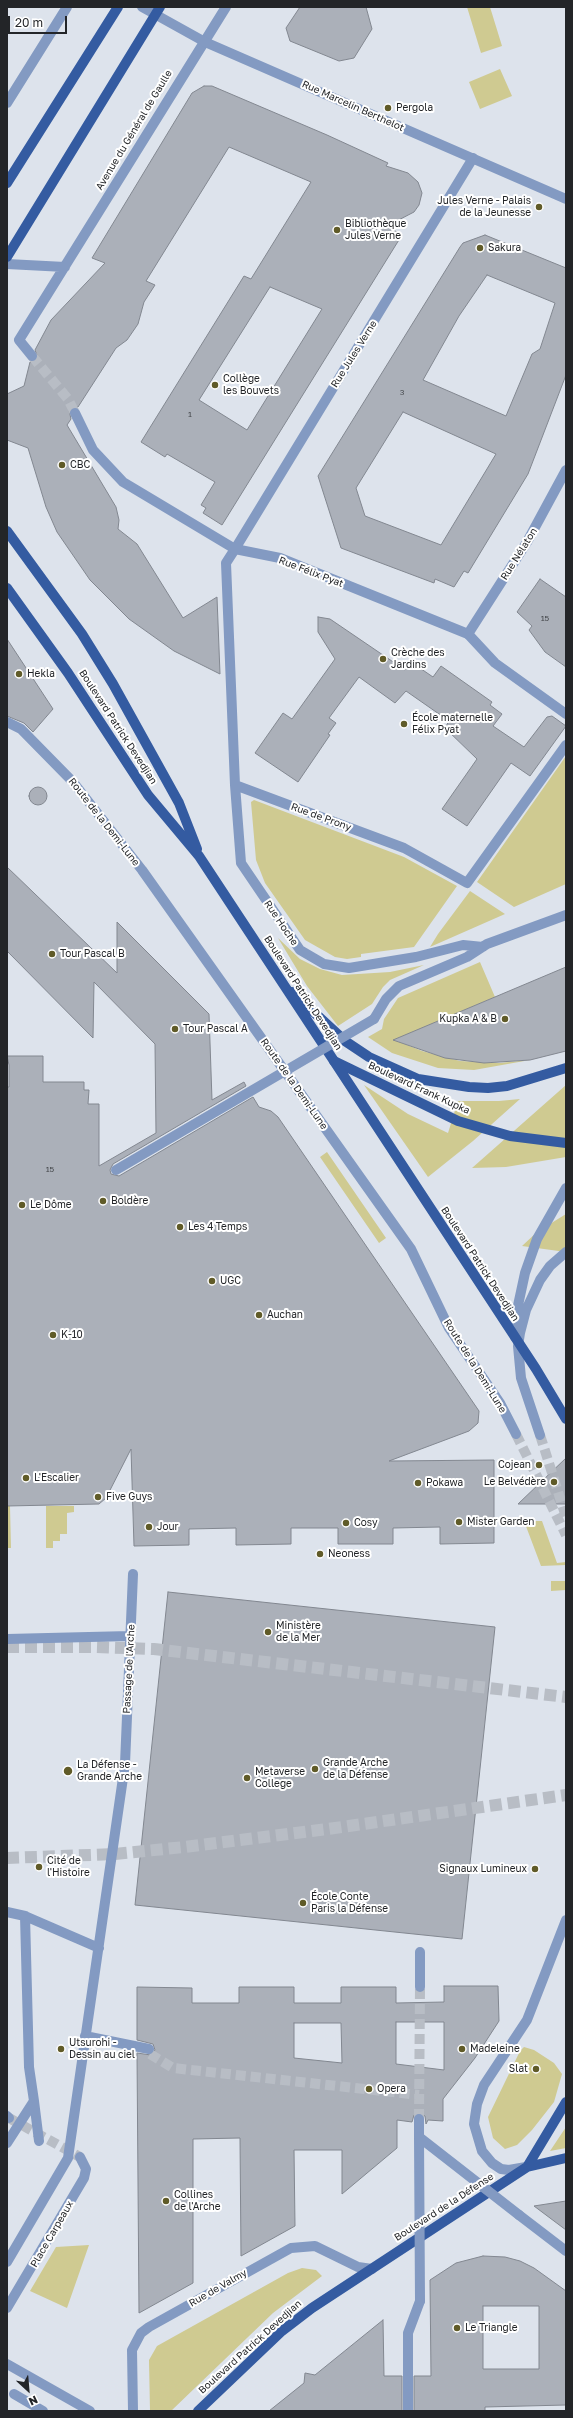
<!DOCTYPE html>
<html>
<head>
<meta charset="utf-8">
<style>
  body { margin:0 }
  #map { position:relative; width:573px; height:2418px; overflow:hidden; background:#dde3ec; font-family:"Golos Text",sans-serif }
  canvas { display:block }
  .frame { position:absolute; inset:0; border:8px solid #232528; pointer-events:none }
  .north { position:absolute; left:8px; top:2370px; width:40px; height:40px; -webkit-text-stroke:3px #fff; paint-order:stroke; rotate:154deg; font-size:11px; font-weight:700; line-height:16px; text-align:center; color:#232528 }
  .north::after { content:''; display:block; margin:auto; width:14px; height:18px; background:#232528; clip-path:polygon(50% 0,100% 100%,50% 72%,0 100%) }
  .scale { position:absolute; left:8px; top:16px; width:59px; height:18px; box-sizing:border-box; border:2px solid #232528; border-top:0; padding-left:5px; font-size:12px; line-height:14px; white-space:nowrap; color:#232528; -webkit-text-stroke:3px #fff; paint-order:stroke }
</style>
</head>
<body>
<div id="map">
<canvas width="573" height="2418"></canvas>
<div class="frame"></div>
<div class="north">N</div>
<div class="scale">20 m</div>
</div>
<script>
const c = document.querySelector('canvas').getContext('2d');
c.lineJoin = 'round';
function fill(path, color) { c.fillStyle = color; c.fill(path, 'evenodd'); }
const poly = rows => new Path2D(rows.map(r => 'M' + r).join(''));
function trace(path, color, width, dash) { c.strokeStyle = color; c.lineWidth = width; c.lineCap = dash ? 'butt' : 'round'; c.setLineDash(dash || []); c.stroke(path); }
function write(font, color, halo, rows, align = 'center') {
  c.font = font + ' "Golos Text",sans-serif'; c.lineWidth = 4; c.setLineDash([]); c.textBaseline = 'middle'; c.strokeStyle = halo; c.fillStyle = color; for (const [text, x, y, turn = 0] of rows) {
    c.save(); c.translate(x, y); c.rotate((+turn || 0) * Math.PI / 180); c.textAlign = isNaN(turn) ? turn : align; if (halo) c.strokeText(text, 0, 0); c.fillText(text, 0, 0); c.restore();
  }
}
fill(poly([
  [467,7,490,7,502,46,481,53],
  [500,69,512,96,480,109,469,82],
  [566,756,566,884,514,907,477,882],
  [254,800,404,857,457,886,414,947,361,954,361,957,347,959,335,957,305,940,265,883,256,860,251,802],
  [470,891,505,914,430,947,438,934],
  [278,938,300,959,320,969,342,975,390,972,424,965,390,980,383,987,372,1004,338,1026,307,986],
  [480,962,495,997,395,1040,422,1051,460,1061,499,1063,530,1060,474,1070,438,1068,392,1053,368,1037,382,1029,384,1019,398,998],
  [364,1085,408,1114,448,1133,458,1101,499,1101,520,1099,473,1141,428,1177],
  [566,1085,566,1157,506,1167,472,1168],
  [327,1152,386,1238,379,1243,320,1157],
  [566,1214,566,1252,522,1246,537,1232],
  [7,1506,10,1506,11,1548,7,1548],
  [46,1506,74,1506,74,1512,67,1513,67,1534,60,1534,60,1541,53,1541,53,1548,46,1548],
  [524,1521,542,1521,557,1563,566,1562,566,1565,541,1566],
  [551,1581,566,1581,566,1590,551,1591],
  [524,2047,534,2050,554,2063,562,2074,554,2102,532,2130,517,2145,505,2149,493,2138,488,2117,520,2051],
  [566,2127,566,2148,550,2151],
  [89,2245,67,2308,30,2291,56,2247],
  [302,2268,316,2270,322,2276,273,2313,171,2411,150,2411,149,2360,157,2346,288,2273]
]), '#cfca91');
const building = poly([
  [300,7,366,7,372,29,354,58,339,61,290,41,286,28,300,7],
  [204,86,212,86,327,135,388,163,386,166,408,173,418,182,422,193,419,205,414,212,387,226,402,235,222,525,203,513,206,508,201,505,215,482,167,454,165,457,141,442,244,276,251,279,311,182,229,147,146,281,155,285,144,302,138,324,127,340,116,348,78,407,73,407,69,410,71,419,67,425,116,507,119,520,118,529,137,544,183,618,217,597,220,674,174,651,129,619,90,580,57,532,46,507,28,448,7,440,7,394,24,386,30,362,36,361,38,358,35,350,51,320,105,263,92,258,192,93,204,86],
  [270,287,322,309,247,430,199,400,270,287],
  [485,235,566,268,566,375,528,474,468,573,464,571,454,587,435,579,434,583,341,548,318,476,460,247,463,243,485,235],
  [487,275,555,303,540,349,532,354,506,416,423,380,459,316,487,275],
  [403,412,496,454,441,545,365,516,356,488,403,412],
  [540,579,566,597,566,667,545,652,529,630,532,626,517,612,540,579],
  [318,617,330,619,405,670,411,662,433,677,441,666,492,702,490,705,502,714,493,726,524,747,547,717,552,716,566,726,530,776,511,763,467,826,442,809,477,759,445,728,449,721,406,691,395,703,359,677,329,718,336,723,328,734,330,735,298,782,255,753,283,713,292,719,335,659,318,632,318,617],
  [7,639,53,709,33,732,24,723,7,716,7,639],
  '29 796a9 9 0 1 1 18 0a9 9 0 1 1-18 0Z',
  [7,867,117,973,117,922,209,1014,212,1100,244,1082,246,1086,113,1164,110,1170,111,1174,119,1176,253,1097,259,1107,271,1111,278,1117,479,1411,478,1423,469,1431,389,1461,494,1460,494,1543,440,1544,440,1527,393,1528,393,1544,338,1544,338,1528,291,1528,291,1544,236,1545,236,1528,189,1529,189,1545,134,1546,131,1449,106,1498,99,1504,7,1506,7,1087,9,1087,9,1065,7,1056,43,1056,43,1082,84,1082,84,1090,89,1090,88,1104,99,1104,99,1166,156,1133,155,1044,94,982,93,1038,7,951,7,867],
  [566,967,566,1051,530,1060,484,1063,445,1058,393,1040,566,967],
  [566,1458,566,1504,518,1504,566,1458],
  [168,1592,495,1627,462,1939,135,1905,168,1592],
  [444,1986,498,1986,499,2021,475,2058,443,2099,443,2121,428,2120,426,2124,425,2116,419,2113,414,2115,412,2122,397,2120,397,2148,342,2194,342,2150,294,2150,295,2226,241,2256,240,2138,193,2139,193,2283,139,2313,137,2053,151,2055,155,2050,153,2044,137,2040,137,1987,192,1988,192,2003,239,2003,239,1987,294,1987,294,2003,341,2003,341,1987,396,1987,396,2003,444,2002,444,1986],
  [396,2022,444,2022,444,2070,396,2064,396,2022],
  [294,2023,341,2023,342,2063,294,2058,294,2023],
  [566,2201,566,2230,534,2206,566,2201],
  [483,2256,505,2257,520,2261,534,2268,566,2291,566,2405,485,2407,485,2411,414,2411,414,2376,431,2376,430,2280,456,2263,483,2256],
  [483,2306,539,2306,539,2369,483,2369,483,2306],
  [383,2320,384,2376,402,2376,402,2411,269,2411,304,2383,305,2373,315,2375,383,2320]
]);
fill(building, '#abb0b9');
trace(building, '#828790', 1);
trace(poly([
  [150,2054,173,2068,419,2095],
  [419,2119,420,1987]
]), '#b8bdc5', 10, [10, 5]);
trace(poly([
  [32,356,68,399,75,413],
  [540,1435,566,1517],
  [9,2118,80,2157]
]), '#b8bdc5', 10, [10, 5]);
trace(poly([
  [516,1434,566,1535]
]), '#b8bdc5', 10, [10, 5]);
trace(poly([
  [7,1647,97,1647,154,1649,566,1697],
  [7,1858,115,1854,184,1847,328,1829,566,1795]
]), '#b8bdc5', 12, [12, 6]);
trace(poly([
  [235,549,226,563,235,785,404,848,467,883,566,745],
  [468,634,495,663,566,714],
  [235,785,241,863,300,950,324,964,349,968,416,957,463,945,483,947],
  [374,1019,386,999,399,986,467,957,487,944,566,915],
  [7,1639,130,1636],
  [7,1912,25,1916,29,2067,34,2101,7,2143],
  [25,1916,99,1948],
  [420,1987,420,1952],
  [85,2036,149,2049],
  [34,2101,39,2141],
  [7,2116,9,2118],
  [419,2137,419,2119],
  [519,2215,566,2251],
  [7,2262,68,2158,125,1764,133,1574],
  [7,2308,84,2178,86,2169,80,2157],
  [7,2364,90,2411],
  [408,2411,408,2333,420,2301]
]), '#839ac2', 10);
trace(poly([
  [7,103,67,7],
  [7,264,65,267],
  [32,356,19,340,226,7],
  [75,413,93,450,123,482,235,549,280,558,468,634,527,542,566,470],
  [235,549,473,158],
  [515,1337,517,1310,525,1273,537,1239,566,1188],
  [540,1435,521,1378,518,1346,520,1333,526,1310,540,1280,550,1266,566,1252],
  [133,2411,132,2350,141,2333,149,2327,291,2248,315,2246,358,2267,372,2269]
]), '#839ac2', 10);
trace(poly([
  [142,7,205,42,566,199],
  [7,722,21,729,73,782,142,870,411,1249,449,1328,500,1403,516,1434],
  [526,2167,509,2170,501,2169,492,2163,482,2151,474,2124,477,2104,484,2085,527,2020,566,1920]
]), '#839ac2', 10);
trace(poly([
  [7,183,118,7],
  [7,257,160,7],
  [7,531,82,634,113,684,179,803,197,849],
  [7,588,68,673,148,795,199,856,334,1061,458,1121,510,1136,566,1143],
  [292,992,345,1041,369,1057,418,1079,469,1087,488,1088,507,1086,566,1068],
  [527,2167,566,2102],
  [198,2411,282,2331,312,2308,527,2167,566,2158]
]), '#345ba1', 10);
trace(poly([
  [116,1170,374,1019],
  [419,2137,420,2301],
  [419,2137,519,2215],
  [14,2394,43,2411]
]), '#839ac2', 10);
trace(poly([
  [334,1061,536,1369,566,1419]
]), '#345ba1', 10);
for (const [x, y, r, color] of [
  [388,108,4,"#605b28"],
  [539,207,4,"#605b28"],
  [337,230,4,"#605b28"],
  [480,248,4,"#605b28"],
  [215,385,4,"#605b28"],
  [62,465,4,"#605b28"],
  [383,659,4,"#605b28"],
  [19,674,4,"#605b28"],
  [404,724,4,"#605b28"],
  [52,954,4,"#605b28"],
  [505,1019,4,"#605b28"],
  [175,1029,4,"#605b28"],
  [103,1201,4,"#605b28"],
  [22,1205,4,"#605b28"],
  [180,1227,4,"#605b28"],
  [212,1281,4,"#605b28"],
  [259,1315,4,"#605b28"],
  [53,1335,4,"#605b28"],
  [539,1465,4,"#605b28"],
  [26,1478,4,"#605b28"],
  [554,1482,4,"#605b28"],
  [418,1483,4,"#605b28"],
  [98,1497,4,"#605b28"],
  [459,1522,4,"#605b28"],
  [346,1523,4,"#605b28"],
  [149,1527,4,"#605b28"],
  [320,1554,4,"#605b28"],
  [268,1632,4,"#605b28"],
  [315,1769,4,"#605b28"],
  [68,1771,5,"#605b28"],
  [247,1778,4,"#605b28"],
  [39,1867,4,"#605b28"],
  [535,1869,4,"#605b28"],
  [303,1903,4,"#605b28"],
  [61,2049,4,"#605b28"],
  [462,2049,4,"#605b28"],
  [536,2069,4,"#605b28"],
  [369,2089,4,"#605b28"],
  [166,2201,4,"#605b28"],
  [457,2328,4,"#605b28"]
]) { const dot = new Path2D(); dot.arc(x, y, r, 0, 2 * Math.PI); c.fillStyle = color; c.fill(dot); trace(dot, '#fff', 1.5); }
write('8px', '#45484c', null, [
  ["3",402,392],
  ["1",190,414],
  ["15",545,618],
  ["15",50,1169]
]);
write('10px', '#232528', '#fff', [
  ["Rue Marcelin Berthelot",353,106,24],
  ["Avenue du Général de Gaulle",134,130,-59],
  ["Rue Jules Verne",354,354,-58],
  ["Rue Nélaton",519,554,-58],
  ["Rue Félix Pyat",311,572,21],
  ["Boulevard Patrick Devedjian",118,727,57],
  ["Rue de Prony",321,817,20],
  ["Route de la Demi-Lune",104,822,52],
  ["Rue Hoche",281,923,56],
  ["Boulevard Patrick Devedjian",303,993,57],
  ["Route de la Demi-Lune",294,1084,55],
  ["Boulevard Frank Kupka",419,1088,25],
  ["Boulevard Patrick Devedjian",480,1264,57],
  ["Route de la Demi-Lune",475,1366,58],
  ["Passage de l'Arche",129,1669,-87],
  ["Boulevard de la Défense",444,2207,-33],
  ["Place Carpeaux",52,2234,-60],
  ["Rue de Valmy",218,2288,-30],
  ["Boulevard Patrick Devedjian",250,2347,-42]
]);
write('10px', '#232528', '#fff', [
  ["Pergola",396,108],
  ["Jules Verne - Palais",531,201,"right"],
  ["de la Jeunesse",531,213,"right"],
  ["Bibliothèque",345,224],
  ["Jules Verne",345,236],
  ["Sakura",488,248],
  ["Collège",223,379],
  ["les Bouvets",223,391],
  ["CBC",70,465],
  ["Crèche des",391,653],
  ["Jardins",391,665],
  ["Hekla",27,674],
  ["École maternelle",412,718],
  ["Félix Pyat",412,730],
  ["Tour Pascal B",60,954],
  ["Kupka A & B",497,1019,"right"],
  ["Tour Pascal A",183,1029],
  ["Boldère",111,1201],
  ["Le Dôme",30,1205],
  ["Les 4 Temps",188,1227],
  ["UGC",220,1281],
  ["Auchan",267,1315],
  ["K-10",61,1335],
  ["Cojean",531,1465,"right"],
  ["L'Escalier",34,1478],
  ["Le Belvédère",546,1482,"right"],
  ["Pokawa",426,1483],
  ["Five Guys",106,1497],
  ["Mister Garden",467,1522],
  ["Cosy",354,1523],
  ["Jour",157,1527],
  ["Neoness",328,1554],
  ["Ministère",276,1626],
  ["de la Mer",276,1638],
  ["Grande Arche",323,1763],
  ["de la Défense",323,1775],
  ["La Défense -",77,1765],
  ["Grande Arche",77,1777],
  ["Metaverse",255,1772],
  ["College",255,1784],
  ["Cité de",47,1861],
  ["l'Histoire",47,1873],
  ["Signaux Lumineux",527,1869,"right"],
  ["École Conte",311,1897],
  ["Paris la Défense",311,1909],
  ["Utsurohi -",69,2043],
  ["Dessin au ciel",69,2055],
  ["Madeleine",470,2049],
  ["Slat",528,2069,"right"],
  ["Opera",377,2089],
  ["Collines",174,2195],
  ["de l'Arche",174,2207],
  ["Le Triangle",465,2328]
], 'left');
</script>
</body>
</html>
